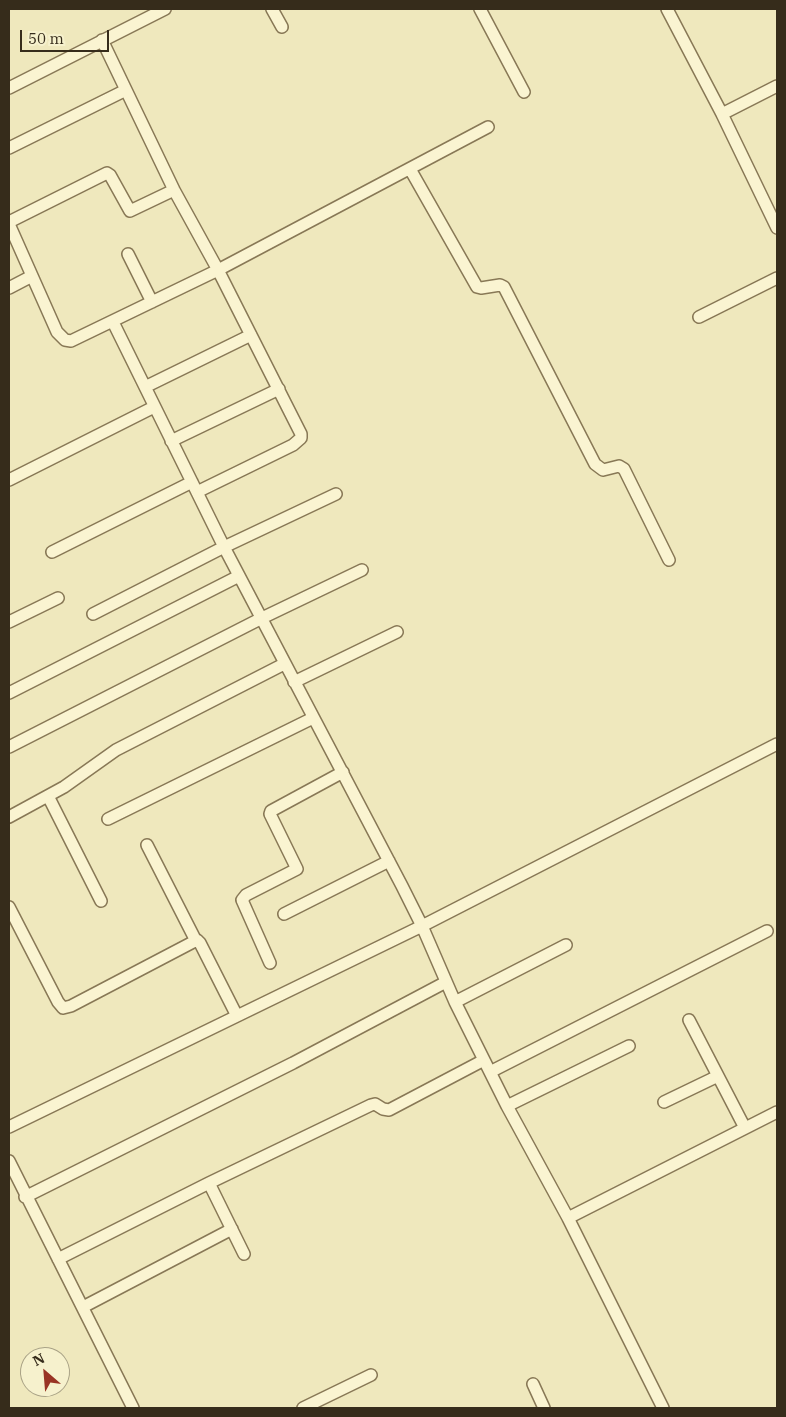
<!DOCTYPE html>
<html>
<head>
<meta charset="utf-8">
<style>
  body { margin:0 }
  #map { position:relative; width:786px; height:1417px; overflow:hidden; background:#efe8bd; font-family:"IBM Plex Serif",serif }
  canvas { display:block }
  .frame { position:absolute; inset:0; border:10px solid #362c1b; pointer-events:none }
  .north { position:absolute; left:20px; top:1347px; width:50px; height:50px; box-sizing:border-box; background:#f6f1cd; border:1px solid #a9a286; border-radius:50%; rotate:333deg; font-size:14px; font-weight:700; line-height:20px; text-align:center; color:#362c1b }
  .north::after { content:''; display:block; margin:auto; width:18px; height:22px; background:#993424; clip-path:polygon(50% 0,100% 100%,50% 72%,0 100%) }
  .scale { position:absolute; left:20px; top:30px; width:89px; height:22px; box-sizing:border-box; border:2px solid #362c1b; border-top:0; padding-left:6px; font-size:15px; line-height:18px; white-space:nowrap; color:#362c1b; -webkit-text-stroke:4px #f6f1cd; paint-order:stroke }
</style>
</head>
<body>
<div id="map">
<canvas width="786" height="1417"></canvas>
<div class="frame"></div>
<div class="north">N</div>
<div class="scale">50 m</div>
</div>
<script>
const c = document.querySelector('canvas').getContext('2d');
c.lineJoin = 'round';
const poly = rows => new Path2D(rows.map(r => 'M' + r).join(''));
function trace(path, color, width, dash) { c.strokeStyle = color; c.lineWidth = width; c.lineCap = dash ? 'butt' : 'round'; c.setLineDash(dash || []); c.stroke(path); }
const street = poly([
  [272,9,282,27],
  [480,9,524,92],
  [667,9,722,114,777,228],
  [102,40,174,190,218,270,301,434,301,438,293,445,197,492],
  [9,88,165,9],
  [722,114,777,86],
  [9,148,126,90],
  [410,169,477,287,481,288,500,285,504,287,595,464,603,470,619,466,624,469,669,560],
  [9,222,107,173,110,175,130,211,174,190],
  [9,224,57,332,65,340,71,341,218,270,488,127],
  [128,254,152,302],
  [9,288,32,276],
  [699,317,777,278],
  [113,322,224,547,402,886,422,926,455,1002,507,1106,568,1218,663,1408],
  [145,387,251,335],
  [171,441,279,389],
  [9,480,154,407],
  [52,552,192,482],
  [93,614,224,547,336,494],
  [9,622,58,598],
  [294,682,397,632],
  [9,693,239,576],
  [9,747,262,618,362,570],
  [48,796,101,901],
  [9,817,64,787,116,750,284,664],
  [108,819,313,718],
  [147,845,196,941],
  [9,907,58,1002,63,1008,71,1006,197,940,200,943,237,1016],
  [284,914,389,861],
  [270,963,242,900,246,895,297,869,270,814,271,811,343,772],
  [455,1002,566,945],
  [689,1020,745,1128],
  [490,1072,767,931],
  [664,1102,718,1076],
  [507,1106,629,1046],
  [9,1127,422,926,777,744],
  [9,1161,133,1408],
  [209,1183,244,1254],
  [25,1197,293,1063,446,982],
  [568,1218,777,1112],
  [58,1259,209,1183,371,1105,375,1104,383,1109,389,1110,484,1060],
  [83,1307,232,1229],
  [533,1384,544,1408],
  [303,1408,371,1375]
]);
trace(street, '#887856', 14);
trace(street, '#faf4d1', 11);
</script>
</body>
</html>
